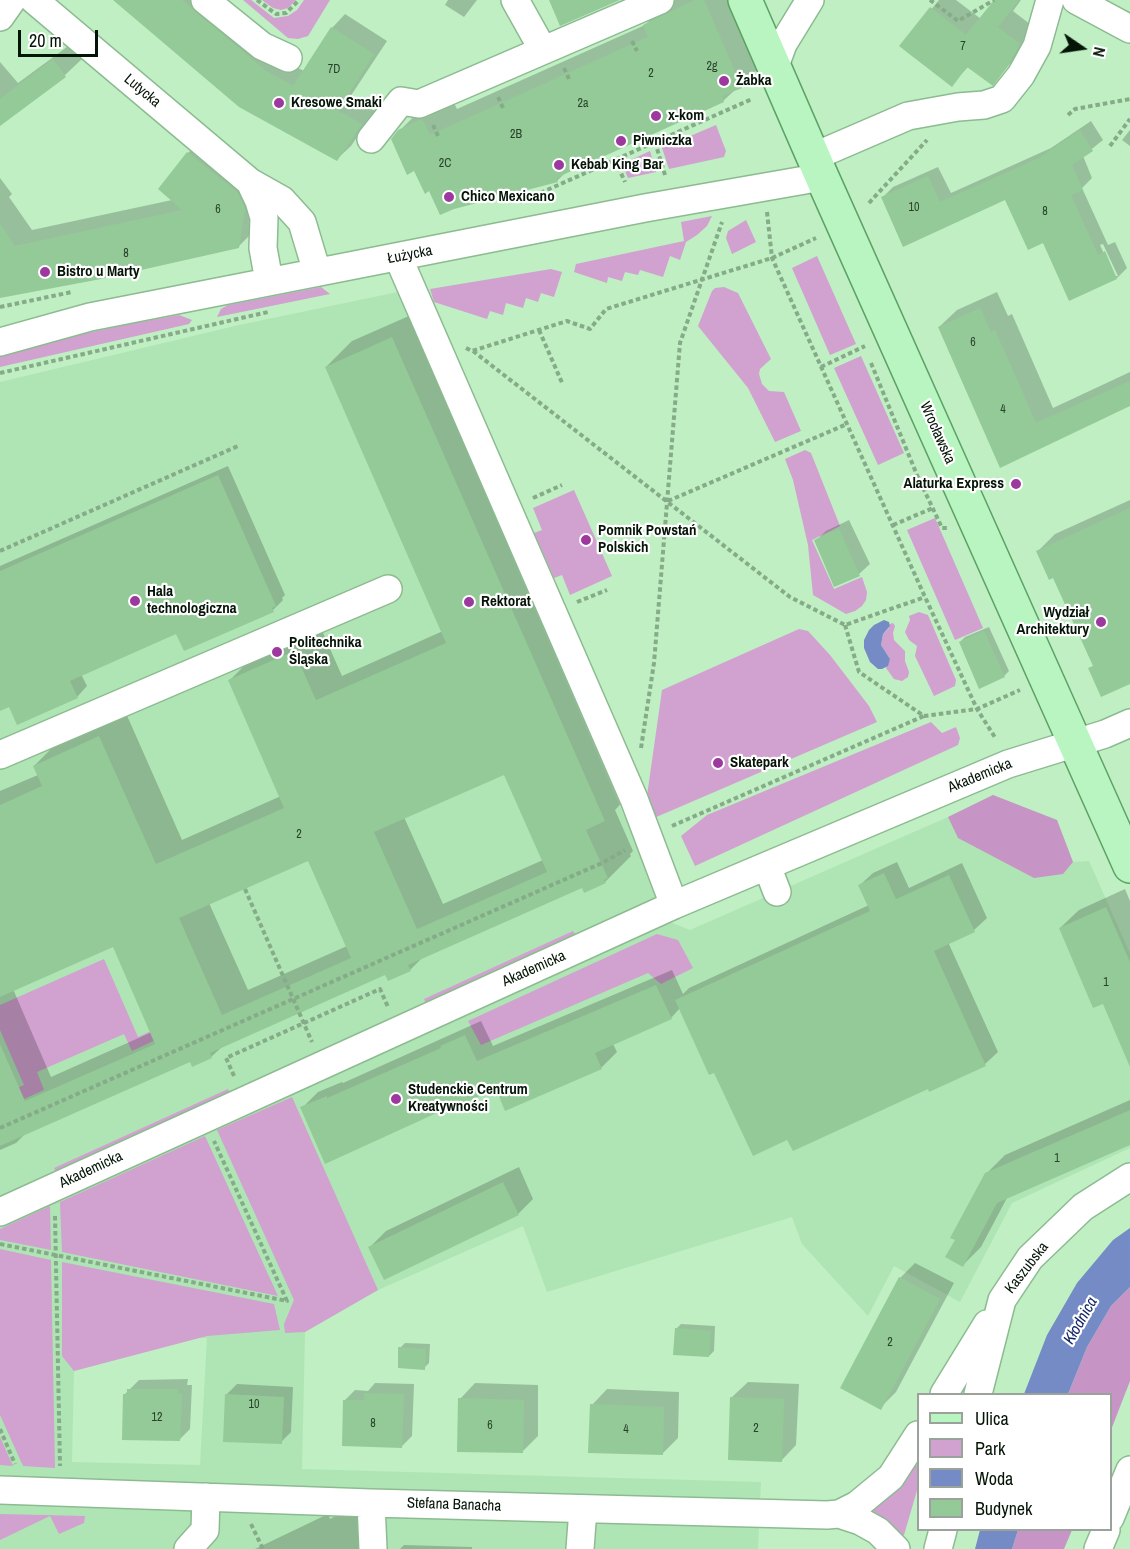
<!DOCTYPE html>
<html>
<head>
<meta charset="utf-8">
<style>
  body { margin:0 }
  #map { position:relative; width:1130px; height:1549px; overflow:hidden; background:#bfefc3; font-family:"Archivo Narrow",sans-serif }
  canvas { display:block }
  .legend { position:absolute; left:917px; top:1393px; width:195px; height:138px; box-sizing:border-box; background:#fff; border:2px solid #9ba19b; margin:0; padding:8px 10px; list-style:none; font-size:18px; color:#041406 }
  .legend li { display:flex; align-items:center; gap:12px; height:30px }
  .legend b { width:30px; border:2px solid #9ba19b }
  .north { position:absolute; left:1052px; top:18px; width:60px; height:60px; -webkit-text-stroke:4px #fff; paint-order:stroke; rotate:103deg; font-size:16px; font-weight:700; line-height:24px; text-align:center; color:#041406 }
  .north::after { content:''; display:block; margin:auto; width:21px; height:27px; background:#041406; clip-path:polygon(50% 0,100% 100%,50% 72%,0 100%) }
  .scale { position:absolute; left:18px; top:30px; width:80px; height:27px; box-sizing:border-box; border:3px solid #041406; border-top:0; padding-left:8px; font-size:18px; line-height:21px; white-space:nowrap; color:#041406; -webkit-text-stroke:4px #fff; paint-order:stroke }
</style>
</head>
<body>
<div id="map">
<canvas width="1130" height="1549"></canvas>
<ul class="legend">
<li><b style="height:8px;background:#b9f5c1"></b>Ulica</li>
<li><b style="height:16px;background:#d1a1d0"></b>Park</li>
<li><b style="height:16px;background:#748bc5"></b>Woda</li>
<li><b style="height:16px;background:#93ca98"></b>Budynek</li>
</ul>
<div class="north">N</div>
<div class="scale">20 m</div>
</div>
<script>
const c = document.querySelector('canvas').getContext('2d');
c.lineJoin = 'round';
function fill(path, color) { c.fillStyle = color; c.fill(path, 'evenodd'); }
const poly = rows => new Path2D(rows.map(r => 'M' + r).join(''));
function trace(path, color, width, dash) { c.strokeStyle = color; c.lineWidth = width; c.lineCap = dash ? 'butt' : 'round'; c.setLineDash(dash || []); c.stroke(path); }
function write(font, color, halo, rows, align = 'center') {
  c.font = font + ' "Archivo Narrow",sans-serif'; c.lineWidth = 4.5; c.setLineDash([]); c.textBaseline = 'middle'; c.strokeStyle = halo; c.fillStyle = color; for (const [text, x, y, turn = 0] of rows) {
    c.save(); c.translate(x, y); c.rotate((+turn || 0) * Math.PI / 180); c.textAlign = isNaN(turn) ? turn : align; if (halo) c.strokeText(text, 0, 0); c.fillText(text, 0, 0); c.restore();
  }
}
fill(poly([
  [398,292,670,922,690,930,948,817,993,795,1057,820,1073,862,1089,861,1130,953,1130,1148,1012,1203,960,1302,894,1266,868,1316,802,1244,792,1217,547,1292,523,1226,378,1290,305,1332,302,1469,761,1482,758,1549,0,1549,0,382,239,325],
  [193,1338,207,1338,200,1465,72,1462,74,1371]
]), '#afe5b4');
fill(poly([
  [243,0,251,0,274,18,288,16,297,10,304,0,330,0,308,36,298,39,288,38],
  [262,0,296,0,288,8,281,10,273,8],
  [716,125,726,151,724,157,669,169,662,148],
  [650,151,656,172,628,178,622,164],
  [712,216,707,226,697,235,686,242,680,260,670,256,663,277,640,270,638,275,625,272,622,281,608,277,607,283,574,272,576,264,684,241,681,222],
  [746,220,756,242,732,254,726,238,728,231],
  [817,256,856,344,830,355,792,268],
  [551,269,562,272,554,297,541,293,538,302,526,298,523,308,506,303,503,315,490,311,487,319,434,302,430,289],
  [321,287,330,294,217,317,221,309,228,305],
  [724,287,738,293,771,359,760,369,759,374,762,384,769,391,784,392,801,431,775,442,748,388,698,326,712,291,715,288],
  [179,315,192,320,189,324,0,367,0,352,124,325],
  [861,356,904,453,878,465,834,368],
  [805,450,811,453,840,526,812,540,834,589,862,577,867,592,866,600,862,606,855,611,846,614,813,595,808,545,793,480,785,459],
  [574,490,612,576,570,595,562,575,554,578,534,533,542,530,533,508],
  [935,518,983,628,955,640,907,530],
  [919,612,928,615,956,680,955,686,934,696,915,656,917,646,909,640,905,632,910,620,909,616],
  [893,623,895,626,893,633,894,640,905,651,905,661,909,672,908,677,902,681,894,679,886,668,890,659,881,645,883,634,889,628,890,624],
  [799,629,808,631,830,655,869,706,877,722,654,818,646,803,662,690],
  [931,722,942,733,956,727,960,738,958,745,695,866,681,836,707,815],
  [573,931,577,937,427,1006,424,999],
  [657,934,678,940,693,968,661,984,648,973,481,1045,468,1021],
  [104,959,138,1037,162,1026,166,1035,132,1051,124,1034,37,1072,44,1090,6,1107,0,1095,24,1085,0,1030,0,1005],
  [228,1089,231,1095,57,1174,54,1168],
  [292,1097,378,1290,305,1332,285,1333,284,1324,294,1300,217,1130],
  [205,1136,278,1296,62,1252,60,1202],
  [50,1206,51,1250,0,1240,0,1229],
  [0,1249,51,1260,55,1468,23,1466,0,1415],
  [62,1262,274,1304,280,1330,207,1336,74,1371,62,1356],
  [0,1437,13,1466,0,1465],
  [918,1465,918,1487,904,1535,897,1537,869,1512,914,1466],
  [0,1514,85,1516,84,1523,59,1534,50,1516,0,1540]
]), '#d1a1d0');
fill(poly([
  [993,795,1057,820,1073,862,1063,874,1034,878,958,838,948,817],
  [1130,1287,1130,1381,1111,1430,1110,1394,1068,1394,1087,1347,1111,1306],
  [1018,1530,1072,1530,1064,1549,1012,1549]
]), '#c794c6');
fill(poly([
  [884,620,889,622,890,626,883,634,881,645,890,659,888,666,882,669,878,669,870,662,864,648,864,640,869,630,874,625],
  [1130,1228,1130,1287,1111,1306,1087,1347,1068,1394,1024,1394,1047,1335,1077,1283,1113,1240],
  [980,1530,1018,1530,1012,1549,975,1549]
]), '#748bc5');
fill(poly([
  [115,0,211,0,279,58,304,71,332,28,345,14,387,41,350,97,375,111,351,146,337,159],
  [448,0,477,0,464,17,445,5],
  [670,0,742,0,768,60,723,101,567,171,557,181,399,131,427,104,449,93,457,109,645,25],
  [939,0,956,0,981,19,996,0,1021,0,1013,11,1035,28,1023,49,992,84,969,66,951,85,901,46],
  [71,44,82,59,65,75,0,124,0,62,18,83],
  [1091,121,1103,140,1083,156,1092,178,1082,188,1108,245,1115,242,1127,268,1117,278,1044,241,1006,198,904,245,883,197,893,187,938,167,951,193,1051,148],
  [1103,244,1118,276,1114,276,1100,245],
  [1130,130,1130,146,1122,140],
  [205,136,254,175,255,230,238,247,0,297,0,178,12,194,9,197,32,230,172,200,160,189,188,153],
  [997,292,1008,316,1012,314,1053,408,1130,372,1130,405,1001,465,939,327,957,310],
  [418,312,630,794,615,810,633,851,630,854,631,856,605,882,582,886,424,956,410,970,389,979,386,973,223,1046,211,1057,190,1060,25,1134,16,1143,0,1150,0,791,38,775,34,766,60,740,125,711,182,840,281,796,230,680,256,654,320,626,342,676,443,631,326,367,352,341],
  [505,773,543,860,443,904,404,817],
  [309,859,347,946,248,990,209,903],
  [113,945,152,1032,51,1077,13,989],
  [228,466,285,595,282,598,283,600,273,610,176,632,81,674,87,686,77,697,10,705,0,710,0,566],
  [1130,500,1130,682,1090,669,1094,665,1054,576,1038,551,1055,534],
  [849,520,870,564,859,574,835,585,815,541,826,531],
  [989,627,1009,671,1004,676,960,642,965,637],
  [897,862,909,888,962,863,987,918,974,930,948,942,998,1052,985,1064,929,1087,788,1138,715,1071,680,1008,671,1018,613,1044,617,1052,601,1068,497,1087,302,1108,318,1092,342,1082,343,1083,481,1021,493,1046,672,970,683,994,689,988,869,905,860,885,873,873],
  [1125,889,1130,901,1130,1063,1104,1002,1060,928,1079,910],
  [1130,1100,1130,1143,1008,1196,981,1247,963,1265,957,1239,986,1174,1005,1155],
  [519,1167,533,1199,518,1214,370,1247,386,1231],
  [915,1263,954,1283,896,1392,880,1408,900,1278],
  [681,1324,715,1326,714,1351,709,1356,676,1329],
  [405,1343,430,1344,429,1363,424,1368,400,1348],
  [188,1379,187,1385,192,1385,190,1429,180,1439,125,1394,139,1380],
  [748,1382,799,1384,796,1445,781,1461,732,1397],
  [375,1383,414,1384,412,1436,402,1446,345,1400,355,1390,368,1391],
  [475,1383,538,1385,538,1436,522,1452,460,1399],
  [237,1384,293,1387,291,1432,281,1442,226,1395],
  [607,1389,679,1392,678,1438,662,1454,592,1405],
  [364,1502,387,1549,255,1549,328,1514,330,1519],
  [404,1545,472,1547,472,1549,400,1549]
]), '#0003');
fill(poly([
  [113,0,182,0,266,71,293,86,331,27,374,54,338,111,362,124,337,161,239,107],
  [549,0,620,0,560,26],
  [695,0,704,0,742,88,722,96,724,102,556,178,558,182,454,209,440,215,429,191,425,194,414,171,407,175,391,139,398,130,422,119,430,135,648,37,643,25],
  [994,0,1019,0,998,27,1020,44,1008,66,993,86,967,67,952,87,899,46,930,7,966,35],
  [53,59,66,77,0,126,0,99],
  [1080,130,1093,151,1072,165,1083,190,1071,195,1098,255,1105,251,1117,279,1069,301,1043,243,1028,250,1005,200,903,247,881,197,928,176,940,202,1039,158],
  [187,152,237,192,245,209,239,248,101,279,0,298,0,224,15,246,182,210,158,189],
  [980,308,991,332,995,330,1036,423,1130,381,1130,406,1000,468,938,327],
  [392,337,605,821,586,830,608,878,604,880,606,883,584,893,582,888,408,965,411,971,388,981,385,975,210,1053,212,1058,192,1067,190,1062,0,1146,0,1044,25,1101,155,1044,113,947,0,997,0,805,42,786,33,766,99,736,156,864,284,808,228,680,294,651,316,700,446,643,325,367],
  [504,775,547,872,417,929,374,832],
  [308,861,351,958,222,1015,179,918],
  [218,475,276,606,272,608,274,612,184,651,176,634,70,681,78,698,17,725,9,707,0,711,0,571],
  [1130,508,1130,684,1101,697,1088,668,1093,666,1053,578,1049,580,1036,551],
  [839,529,860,576,834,587,814,540],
  [984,631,1005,677,979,689,959,642],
  [884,873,896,899,949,875,975,932,934,951,986,1066,929,1092,928,1089,793,1151,787,1140,753,1156,714,1073,709,1075,675,1000,870,911,858,885],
  [1106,907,1130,962,1130,1067,1103,1004,1093,1008,1059,928],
  [656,985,672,1019,595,1053,602,1069,505,1111,496,1089,464,1103,463,1101,325,1164,300,1107,327,1096,327,1098,441,1048,440,1046,465,1035,477,1061],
  [1130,1110,1130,1145,997,1203,963,1267,945,1257,955,1240,950,1238,985,1173],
  [503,1182,519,1215,384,1280,368,1247],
  [899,1277,940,1299,881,1410,840,1388],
  [675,1328,711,1331,709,1357,673,1355],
  [398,1347,426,1349,425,1370,398,1368],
  [127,1389,178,1389,178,1394,182,1394,180,1441,122,1440,123,1394,127,1394],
  [364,1393,404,1394,402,1448,342,1446,343,1400,364,1400],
  [225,1394,284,1397,282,1444,223,1442],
  [730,1397,784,1399,782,1462,728,1460],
  [458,1398,524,1400,523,1453,457,1452],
  [590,1404,664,1407,663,1455,588,1453]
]), '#93ca98');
const minor = poly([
  [34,0,250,182,282,200,302,222,317,272],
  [205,0,262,46,288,58],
  [515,0,543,50],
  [1076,0,1130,29],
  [0,17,12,0],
  [775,66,783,44,810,0],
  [371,139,401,101,419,104,660,0],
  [813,157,908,116,958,107,984,105,1002,99,1021,75,1037,46,1050,0],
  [250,182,259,201,264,218,263,248,269,281],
  [398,257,634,799,674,905],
  [0,342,90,317,645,208,822,177],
  [0,755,388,589],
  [767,866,777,892],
  [0,1212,674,905,1008,764,1105,734,1130,723],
  [944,1394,987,1324],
  [978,1394,1002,1300,1030,1258,1083,1207,1130,1177],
  [0,1490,371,1503,827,1515,839,1514,860,1521,878,1531,896,1549],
  [371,1503,373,1549],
  [839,1514,857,1505,891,1477,918,1435],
  [1110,1518,1130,1470],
  [188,1549,205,1530,206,1497],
  [580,1549,583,1509],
  [938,1549,943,1530],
  [1098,1549,1106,1530]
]);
const major = poly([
  [745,0,822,177,1130,866]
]);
trace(minor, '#8dbb91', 30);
trace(major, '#5ba264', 36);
trace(poly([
  [257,0,276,14,286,13,299,0],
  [930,0,958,21,994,0],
  [632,41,637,51],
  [564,68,570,81],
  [498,97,504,110],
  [1068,115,1075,109,1130,99],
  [433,125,439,138],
  [655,142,665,175],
  [1110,146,1130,119],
  [615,160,625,182],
  [520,202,752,99],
  [869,203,927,140],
  [767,212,772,258,925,597,977,709,996,739],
  [0,307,72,292],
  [539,330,563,385],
  [466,348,472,351,567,321,590,329,606,309,772,258,816,238],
  [473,351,790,597,845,625,925,597],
  [871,363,917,475,942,528,947,528],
  [821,367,865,346],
  [0,373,268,312],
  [533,498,562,485],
  [668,501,847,424],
  [893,525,933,508],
  [0,551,238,446],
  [577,602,607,590],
  [845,625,859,672,924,716,977,709,1020,690],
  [641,748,654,663,680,343,722,222],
  [672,826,924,716],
  [245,889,312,1042],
  [234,1076,226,1058,380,989,388,1007],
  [0,1128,602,863,625,850],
  [55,1216,60,1466],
  [0,1244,287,1301,214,1141],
  [0,1429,15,1464],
  [251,1524,263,1549]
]), '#85ab88', 4, [4.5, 3]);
trace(minor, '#fff', 27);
trace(major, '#b9f5c1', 33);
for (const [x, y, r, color] of [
  [724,81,6,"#9c389e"],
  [279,103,6,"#9c389e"],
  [656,116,6,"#9c389e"],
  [621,141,6,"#9c389e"],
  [559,165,6,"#9c389e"],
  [449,197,6,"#9c389e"],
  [45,272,6,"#9c389e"],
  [1016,484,6,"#9c389e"],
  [586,540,6,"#9c389e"],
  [135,601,6,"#9c389e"],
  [469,602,6,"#9c389e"],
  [1101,622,6,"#9c389e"],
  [277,652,6,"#9c389e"],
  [718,763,6,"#9c389e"],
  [396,1099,6,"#9c389e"]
]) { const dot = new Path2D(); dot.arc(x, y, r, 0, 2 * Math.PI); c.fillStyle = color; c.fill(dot); trace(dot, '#fff', 2); }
write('12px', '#28422a', null, [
  ["7",963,47],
  ["2g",712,67],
  ["7D",334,70],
  ["2",651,74],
  ["2a",583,104],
  ["2B",516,135],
  ["2C",445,164],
  ["10",914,208],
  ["6",218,210],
  ["8",1045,212],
  ["8",126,254],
  ["6",973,343],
  ["4",1003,410],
  ["2",299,835],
  ["1",1106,983],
  ["1",1057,1159],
  ["2",890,1343],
  ["10",254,1405],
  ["12",157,1418],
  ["8",373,1424],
  ["6",490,1426],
  ["2",756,1429],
  ["4",626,1430]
]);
write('bold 15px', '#041406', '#fff', [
  ["Żabka",736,81],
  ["Kresowe Smaki",291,103],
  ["x-kom",668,116],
  ["Piwniczka",633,141],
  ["Kebab King Bar",571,165],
  ["Chico Mexicano",461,197],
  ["Bistro u Marty",57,272],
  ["Alaturka Express",1004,484,"right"],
  ["Pomnik Powstań",598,531],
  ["Polskich",598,548],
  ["Hala",147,592],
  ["technologiczna",147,609],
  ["Rektorat",481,602],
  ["Wydział",1089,613,"right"],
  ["Architektury",1089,630,"right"],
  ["Politechnika",289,643],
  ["Śląska",289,660],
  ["Skatepark",730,763],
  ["Studenckie Centrum",408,1090],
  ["Kreatywności",408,1107]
], 'left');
write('15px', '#041406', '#fff', [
  ["Lutycka",142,91,40],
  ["Łużycka",410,255,-11],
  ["Wrocławska",937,433,66],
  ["Akademicka",980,776,-22],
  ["Akademicka",534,969,-24],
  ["Akademicka",91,1170,-25],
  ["Kaszubska",1027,1268,-52],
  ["Stefana Banacha",454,1505,2]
]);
write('italic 16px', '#122468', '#fff', [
  ["Kłodnica",1081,1321,-60]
]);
</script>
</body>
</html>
